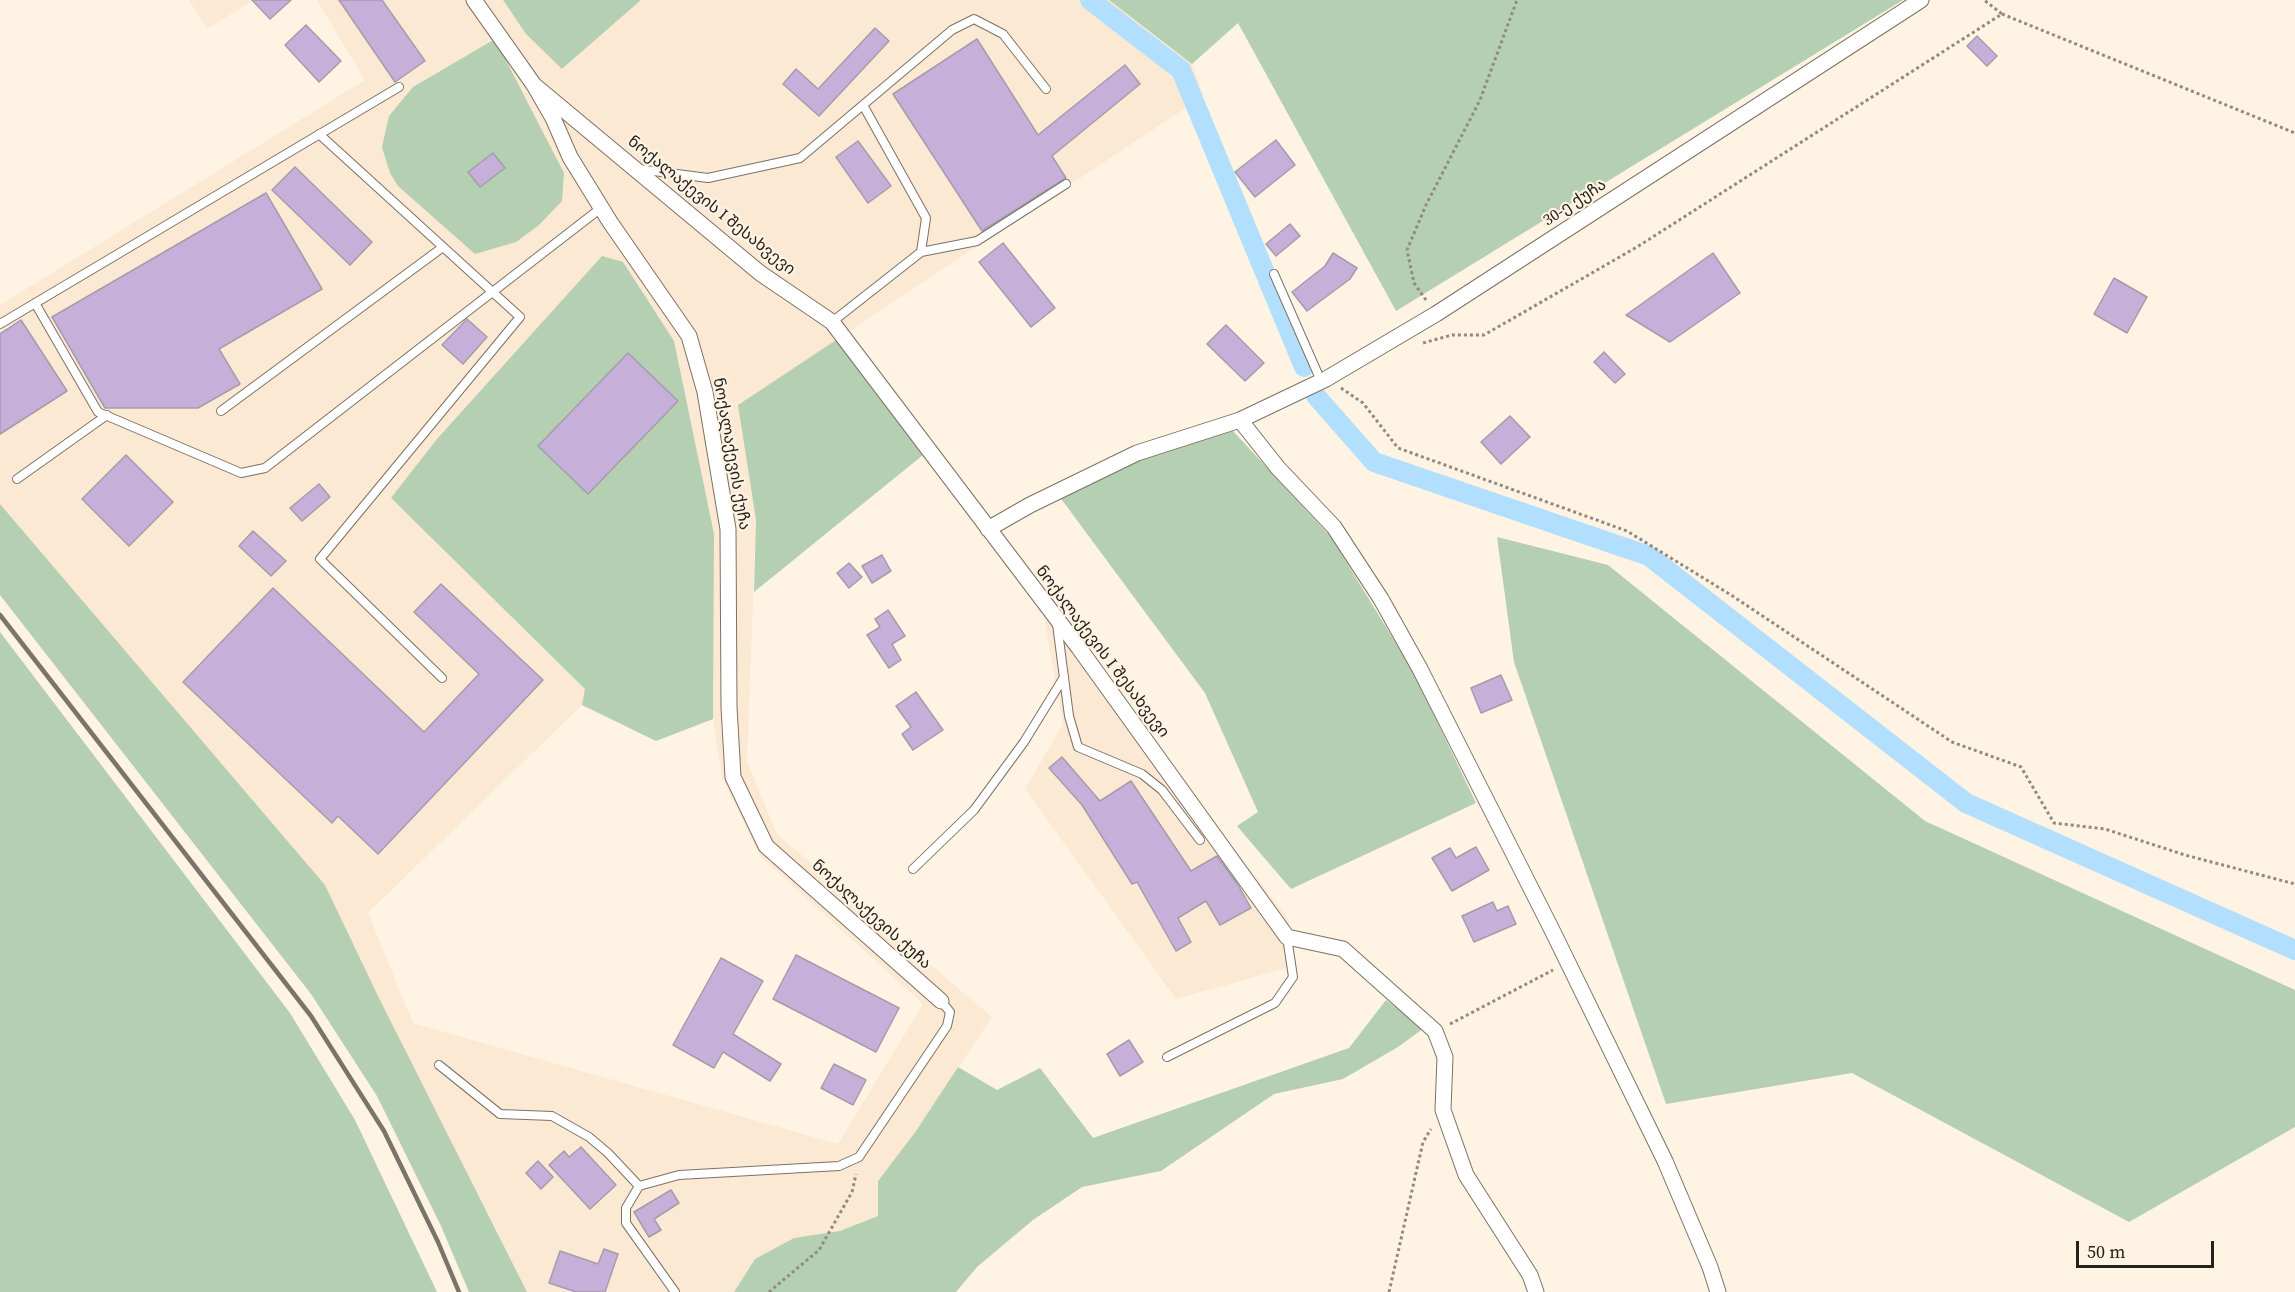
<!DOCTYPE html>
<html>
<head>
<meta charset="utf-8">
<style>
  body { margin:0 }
  #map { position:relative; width:2295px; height:1292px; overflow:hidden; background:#fff3e4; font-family:"Source Serif 4",serif }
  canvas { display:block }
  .scale { position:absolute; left:2076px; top:1241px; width:138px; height:27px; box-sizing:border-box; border:3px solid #25211c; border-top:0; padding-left:8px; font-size:18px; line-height:21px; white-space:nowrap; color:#25211c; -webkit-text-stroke:4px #fff3e4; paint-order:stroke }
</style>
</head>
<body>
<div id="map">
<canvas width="2295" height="1292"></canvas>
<div class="scale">50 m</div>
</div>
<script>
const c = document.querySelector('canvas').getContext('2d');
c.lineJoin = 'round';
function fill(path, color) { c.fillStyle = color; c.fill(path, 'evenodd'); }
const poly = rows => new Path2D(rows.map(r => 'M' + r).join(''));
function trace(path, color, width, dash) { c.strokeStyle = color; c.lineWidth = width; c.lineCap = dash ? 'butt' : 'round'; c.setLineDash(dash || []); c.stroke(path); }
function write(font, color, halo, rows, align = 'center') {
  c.font = font + ' "Source Serif 4","Noto Sans Georgian",serif'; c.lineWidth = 4.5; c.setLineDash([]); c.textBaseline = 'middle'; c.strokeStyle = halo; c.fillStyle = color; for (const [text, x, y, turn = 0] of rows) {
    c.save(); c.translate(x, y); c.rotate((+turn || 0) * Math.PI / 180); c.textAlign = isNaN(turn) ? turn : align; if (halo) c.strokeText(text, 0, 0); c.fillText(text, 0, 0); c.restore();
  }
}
fill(poly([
  [189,0,254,0,207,29],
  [317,0,503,0,526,34,563,69,641,0,1109,0,1192,64,1204,96,738,405,756,520,747,761,777,834,992,1017,916,1131,878,1181,878,1216,841,1231,794,1238,755,1259,734,1292,527,1292,378,996,325,885,0,504,0,305,365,80],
  [391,498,714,534,713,719,722,778,760,856,923,1004,838,1144,413,1023,368,913,582,705,585,689],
  [1044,617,1087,657,1289,920,1287,968,1176,999,1025,789,1063,724]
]), '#fbe9d4');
fill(poly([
  [503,0,641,0,562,69,526,34],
  [1109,0,1903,0,1396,311,1238,23,1192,64],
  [495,39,564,173,562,201,539,225,516,242,475,254,398,186,390,173,382,147,389,116,413,87],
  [602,256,623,262,674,341,714,534,713,719,656,741,582,705,585,689,391,498,437,439],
  [836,340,923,455,754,592,756,520,738,405],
  [1233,431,1331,537,1414,673,1476,803,1291,889,1237,826,1258,812,1205,693,1059,496,1143,452],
  [0,504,325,885,378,996,527,1292,469,1292,441,1226,377,1096,311,994,0,595],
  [1497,537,1608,565,1925,821,2295,990,2295,1127,2129,1222,1852,1073,1666,1104,1514,662],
  [0,632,290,1013,355,1120,437,1292,0,1292],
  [1386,1000,1424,1028,1398,1047,1343,1079,1274,1094,1161,1171,1082,1187,1033,1220,977,1267,956,1292,734,1292,755,1259,794,1238,840,1231,878,1216,878,1181,916,1131,958,1067,997,1090,1040,1068,1093,1138,1349,1048]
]), '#b4cfb2');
trace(poly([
  [1090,0,1181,70,1304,367],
  [1316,396,1374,462,1649,556,1966,803,2295,950]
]), '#b3dffe', 20);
const building = poly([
  [252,0,291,0,270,19,252,0],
  [339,0,382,0,425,61,395,82,339,0],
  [306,25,341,61,319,82,285,45,306,25],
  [875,28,889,41,819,116,783,84,796,69,818,89,875,28],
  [1977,36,1997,56,1987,66,1967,46,1977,36],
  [977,39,1038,135,1125,65,1140,84,1052,156,1066,178,982,231,893,94,977,39],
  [1276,140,1295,165,1255,197,1235,172,1276,140],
  [858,141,891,186,868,203,836,157,858,141],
  [493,153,505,168,480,187,468,172,493,153],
  [295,167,372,242,350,265,272,190,295,167],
  [266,193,322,289,219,349,240,384,198,408,105,408,52,317,266,193],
  [1290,224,1300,236,1276,256,1266,244,1290,224],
  [1003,243,1055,308,1031,327,979,262,1003,243],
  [1333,253,1357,268,1350,279,1307,311,1292,292,1325,266,1333,253],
  [1713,253,1740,293,1670,342,1626,315,1713,253],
  [2114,278,2147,297,2127,333,2094,314,2114,278],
  [467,319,487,337,463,364,442,345,467,319],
  [21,320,67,391,0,434,0,334,21,320],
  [1226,325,1264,363,1245,381,1207,344,1226,325],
  [1604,352,1625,374,1615,383,1594,362,1604,352],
  [628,353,678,401,588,494,538,446,628,353],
  [1510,416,1530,437,1501,464,1481,442,1510,416],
  [126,455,173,502,129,546,82,499,126,455],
  [319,484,330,497,302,521,290,508,319,484],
  [253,531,286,561,271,576,239,546,253,531],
  [882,555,891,571,872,583,862,566,882,555],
  [849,563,862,577,849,588,837,573,849,563],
  [441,584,543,680,378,854,338,816,332,823,183,682,273,588,424,732,479,674,414,612,441,584],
  [888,610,905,636,892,644,901,660,889,668,867,635,880,627,875,619,888,610],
  [1501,675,1512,700,1481,713,1471,688,1501,675],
  [916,692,943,730,913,750,902,734,911,727,896,706,916,692],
  [1062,757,1100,801,1131,781,1191,871,1217,856,1238,885,1251,908,1220,925,1206,901,1178,918,1191,942,1176,951,1137,882,1132,884,1082,805,1049,768,1062,757],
  [1476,847,1489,870,1452,891,1432,858,1450,848,1456,858,1476,847],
  [1493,902,1497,911,1508,906,1516,924,1474,942,1462,916,1493,902],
  [796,955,899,1008,876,1052,773,999,796,955],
  [721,958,763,981,733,1034,781,1064,770,1081,723,1052,714,1068,673,1045,721,958],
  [1129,1040,1143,1062,1120,1076,1107,1054,1129,1040],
  [834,1064,866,1080,853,1105,821,1088,834,1064],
  [581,1147,616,1185,590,1209,549,1165,564,1151,569,1157,581,1147],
  [538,1161,553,1177,541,1189,526,1173,538,1161],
  [671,1190,679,1203,654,1219,661,1230,649,1237,634,1212,671,1190],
  [604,1249,618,1254,605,1292,576,1292,549,1283,560,1251,598,1264,604,1249]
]);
fill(building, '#c6b0d9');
trace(building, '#a49cab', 1.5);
const service = poly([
  [319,134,520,317,320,559,442,678],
  [638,169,708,178,800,158,952,30,974,19,1003,34,1046,89],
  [921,252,977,241,1066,184],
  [1274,274,1321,381],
  [35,303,98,412,241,473,265,468,601,208],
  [832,322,921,252,926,218,863,105],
  [0,324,399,87],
  [221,411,443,247],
  [17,479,107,415],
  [1057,624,1069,716,1078,747,1142,774,1162,790,1200,840],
  [913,869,974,810,1024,742,1064,677],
  [1167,1057,1275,1003,1293,977,1287,937],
  [439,1065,500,1114,552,1116,589,1137,608,1153,639,1186],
  [675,1292,626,1223,626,1208,639,1186,679,1175,839,1166,859,1157,947,1026,950,1012,941,1001]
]);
const minor = poly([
  [474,0,534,85,553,118,570,157,610,222,689,336,705,392,728,529,729,707,733,777,766,846,941,1001],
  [534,85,760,273,832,322,1079,648,1287,937,1343,949,1435,1031,1445,1057,1443,1110,1466,1175,1530,1275,1536,1292],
  [1240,420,1278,468,1334,527,1381,599,1420,669,1552,930,1665,1161,1710,1267,1718,1292],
  [988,529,1030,505,1137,453,1240,420,1326,379,1436,314,1921,0]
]);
trace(service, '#7c7164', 10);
trace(minor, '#7c7164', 17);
trace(poly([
  [2002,14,2295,133],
  [1426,300,1414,283,1407,250,1426,205,1480,100,1517,0],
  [1423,343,1452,335,1484,335,1637,247,2002,14,1984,0],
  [1341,388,1363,403,1398,448,1627,531,1731,595,1952,742,2021,767,2054,823,2105,829,2185,855,2295,884],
  [1450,1024,1553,970],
  [769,1292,819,1250,852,1192,856,1174],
  [1389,1292,1423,1142,1431,1129]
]), '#928a80', 3, [3, 3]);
trace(service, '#fff', 8);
trace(minor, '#fff', 15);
trace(poly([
  [0,615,311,1016,384,1131,438,1242,459,1292]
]), '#7b746b', 4.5);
write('16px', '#25211c', '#fff3e4', [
  ["30-ე ქუჩა",1575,203,-33],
  ["ნოქალაქევის I შესახვევი",711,206,39],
  ["ნოქალაქევის ქუჩა",731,454,80],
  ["ნოქალაქევის I შესახვევი",1102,652,53],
  ["ნოქალაქევის ქუჩა",871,915,42]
]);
</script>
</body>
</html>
